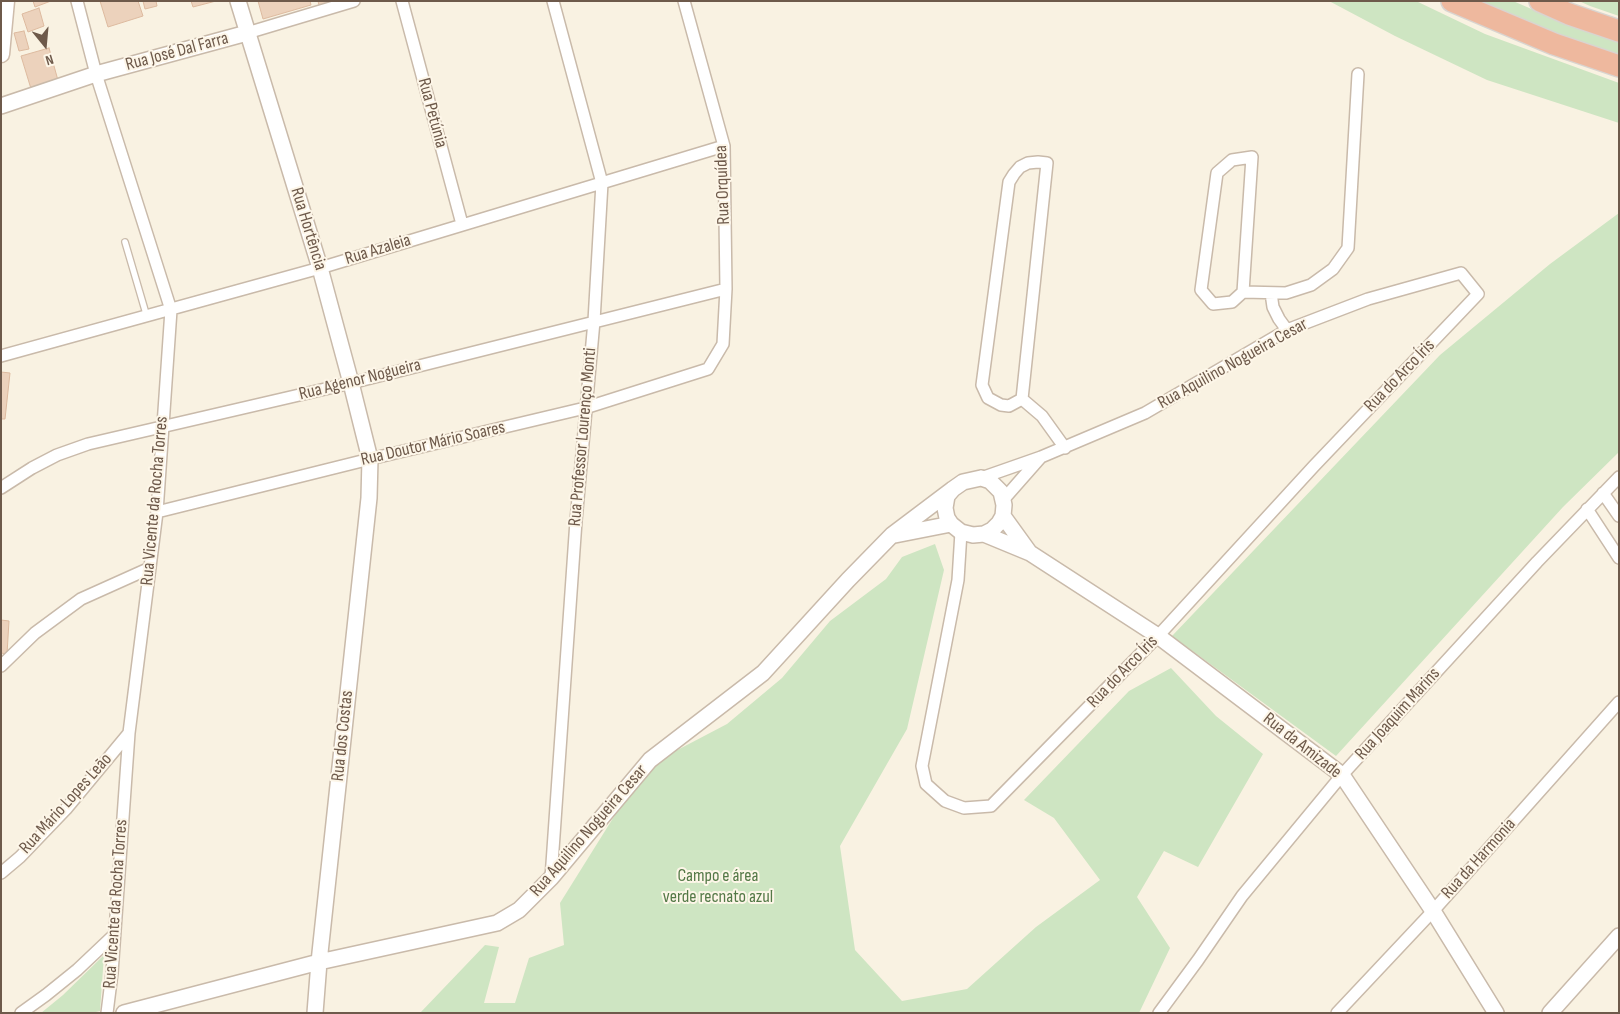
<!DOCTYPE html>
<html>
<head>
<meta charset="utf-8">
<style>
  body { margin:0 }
  #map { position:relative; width:1620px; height:1014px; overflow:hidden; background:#f9f2e2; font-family:"Sofia Sans Condensed",sans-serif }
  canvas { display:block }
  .frame { position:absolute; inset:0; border:2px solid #6e5a4b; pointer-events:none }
  .north { position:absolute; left:20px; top:20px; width:50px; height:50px; -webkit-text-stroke:4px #fdf6e8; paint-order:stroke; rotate:163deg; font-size:14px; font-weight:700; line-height:20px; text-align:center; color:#6e5a4b }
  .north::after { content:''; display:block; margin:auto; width:18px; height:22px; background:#6e5a4b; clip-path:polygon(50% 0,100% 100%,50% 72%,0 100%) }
</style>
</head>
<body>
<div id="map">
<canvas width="1620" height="1014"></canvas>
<div class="frame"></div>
<div class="north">N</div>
</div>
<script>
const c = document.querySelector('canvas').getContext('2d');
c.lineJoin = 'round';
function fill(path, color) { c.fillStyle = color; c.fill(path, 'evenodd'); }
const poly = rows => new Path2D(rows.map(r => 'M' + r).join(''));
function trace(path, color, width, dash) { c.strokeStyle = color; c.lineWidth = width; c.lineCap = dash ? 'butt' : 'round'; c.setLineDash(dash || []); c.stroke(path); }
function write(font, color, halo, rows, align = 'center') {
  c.font = font + ' "Sofia Sans Condensed",sans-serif'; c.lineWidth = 4; c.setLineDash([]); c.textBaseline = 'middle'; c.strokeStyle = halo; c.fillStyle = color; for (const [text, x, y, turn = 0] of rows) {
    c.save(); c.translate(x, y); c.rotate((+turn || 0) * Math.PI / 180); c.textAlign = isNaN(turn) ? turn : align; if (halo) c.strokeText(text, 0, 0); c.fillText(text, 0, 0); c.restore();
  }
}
fill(poly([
  [1329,1,1416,1,1485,34,1619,83,1619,123,1487,80,1395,36],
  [1474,1,1513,1,1564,23,1619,42,1619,57,1559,36],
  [1579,1,1619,1,1619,16,1590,6],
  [1619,213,1619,452,1563,507,1336,756,1172,636,1440,355,1550,264],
  [935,544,944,570,907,729,840,846,855,950,902,1001,967,989,1036,927,1100,880,1054,818,1024,800,1129,691,1171,668,1216,716,1263,754,1198,867,1164,851,1137,897,1170,948,1139,1013,420,1013,485,945,499,947,484,1003,515,1003,529,958,564,945,560,903,645,767,727,724,782,678,830,621,886,579,902,557],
  [104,955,100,1011,92,1013,41,1013,63,995]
]), '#cee5c2');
const building = poly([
  [33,1,51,1,35,7,33,1],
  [100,1,138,1,143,16,108,27,100,1],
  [143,1,156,1,157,6,145,9,143,1],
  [191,1,216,1,193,7,191,1],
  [258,1,310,1,311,5,263,19,258,1],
  [318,1,338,1,320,9,318,1],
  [39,8,44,26,28,32,22,14,39,8],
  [24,31,29,49,19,51,14,33,24,31],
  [49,48,59,84,32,92,21,56,49,48],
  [1,372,10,373,5,419,1,419,1,372],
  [1,620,9,621,7,654,1,653,1,620]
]);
fill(building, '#ecd2bc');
trace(building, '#ddba9f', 1);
const service = poly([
  [125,242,147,317]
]);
const minor = poly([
  [77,1,96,74,171,310,157,512,129,733,112,973,107,1013],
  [402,1,462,224],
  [247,33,354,1],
  [1252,157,1243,292,1232,302,1213,304,1201,290,1217,173,1232,160,1252,157],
  [1038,162,1047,163,1022,399,1009,406,1001,405,988,398,982,385,1009,182,1014,174,1020,167,1028,163,1038,162],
  [1243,292,1286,293,1311,285,1333,269,1348,248,1358,74],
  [1271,293,1273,307,1279,319,1287,330],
  [1,356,320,268,724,146],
  [1022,399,1042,416,1065,448],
  [1,488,32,468,57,455,88,444,351,383,726,289],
  [1603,493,1619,516],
  [1003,500,1040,458],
  [1587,509,1619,558],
  [157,512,370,459,585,408,708,369,723,344,726,289,724,146,684,1],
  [961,532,958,580,922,766,926,784,945,801,964,808,991,806,1158,636,1314,466,1478,294,1461,273,1368,299,1287,330,1145,413,1041,457,981,478],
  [1,666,35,633,81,599,150,568],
  [1,873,20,857,66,809,129,733],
  [551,878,576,521,594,321,602,183,553,1],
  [21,1013,46,995,77,970,114,935],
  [1159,1013,1198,960,1242,896,1342,775,1537,562,1619,477],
  [1337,1013,1433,911,1619,702]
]);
const tertiary = poly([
  [238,1,320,268,351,383,370,459,369,498,319,962,315,1013],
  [1,106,96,74,247,33],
  [981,478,990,481,1001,492,1004,505,1003,516,999,523,992,530,984,534,973,535,961,532,951,524,947,518,945,508,947,496,953,489,963,482,981,478],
  [1003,516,1029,552],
  [984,534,1030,553,1158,636,1342,775,1433,911,1496,1013],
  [895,535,951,524],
  [124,1013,319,962,497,923,519,910,551,878,650,760,763,673,848,580,892,535,953,489],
  [1550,1013,1619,936]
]);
const secondary = poly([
  [1,54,6,1]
]);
const motorway = poly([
  [1452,1,1554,44,1619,66],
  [1540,1,1569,14,1619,31]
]);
trace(service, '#c9baaa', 8);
trace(minor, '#c9baaa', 14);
trace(tertiary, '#c9baaa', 18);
trace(secondary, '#cebcab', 19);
trace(motorway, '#d9d4d0', 24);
trace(service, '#fff', 5.5);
trace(minor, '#fff', 11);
trace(tertiary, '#fff', 15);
trace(secondary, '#fff', 16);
trace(motorway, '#eeb89e', 21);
write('18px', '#6e5a4b', '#fdf6e8', [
  ["Rua José Dal Farra",177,52,-15],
  ["Rua Petúnia",432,113,75],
  ["Rua Orquídea",723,185,-92],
  ["Rua Hortência",308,229,73],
  ["Rua Azaleia",378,250,-17],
  ["Rua Aquilino Nogueira Cesar",1233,364,-29],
  ["Rua do Arco Íris",1400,376,-46],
  ["Rua Agenor Nogueira",360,380,-14],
  ["Rua Professor Lourenço Monti",583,437,-85],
  ["Rua Doutor Mário Soares",433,444,-13],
  ["Rua Vicente da Rocha Torres",155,501,-85],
  ["Rua do Arco Íris",1123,672,-46],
  ["Rua Joaquim Marins",1398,714,-48],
  ["Rua dos Costas",343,736,-84],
  ["Rua da Amizade",1302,746,38],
  ["Rua Mário Lopes Leão",66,804,-48],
  ["Rua Aquilino Nogueira Cesar",589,831,-49],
  ["Rua da Harmonia",1479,859,-48],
  ["Rua Vicente da Rocha Torres",116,904,-86]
]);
write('18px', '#547947', '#fdf6e8', [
  ["Campo e área",718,876],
  ["verde recnato azul",718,897]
]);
</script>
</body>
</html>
